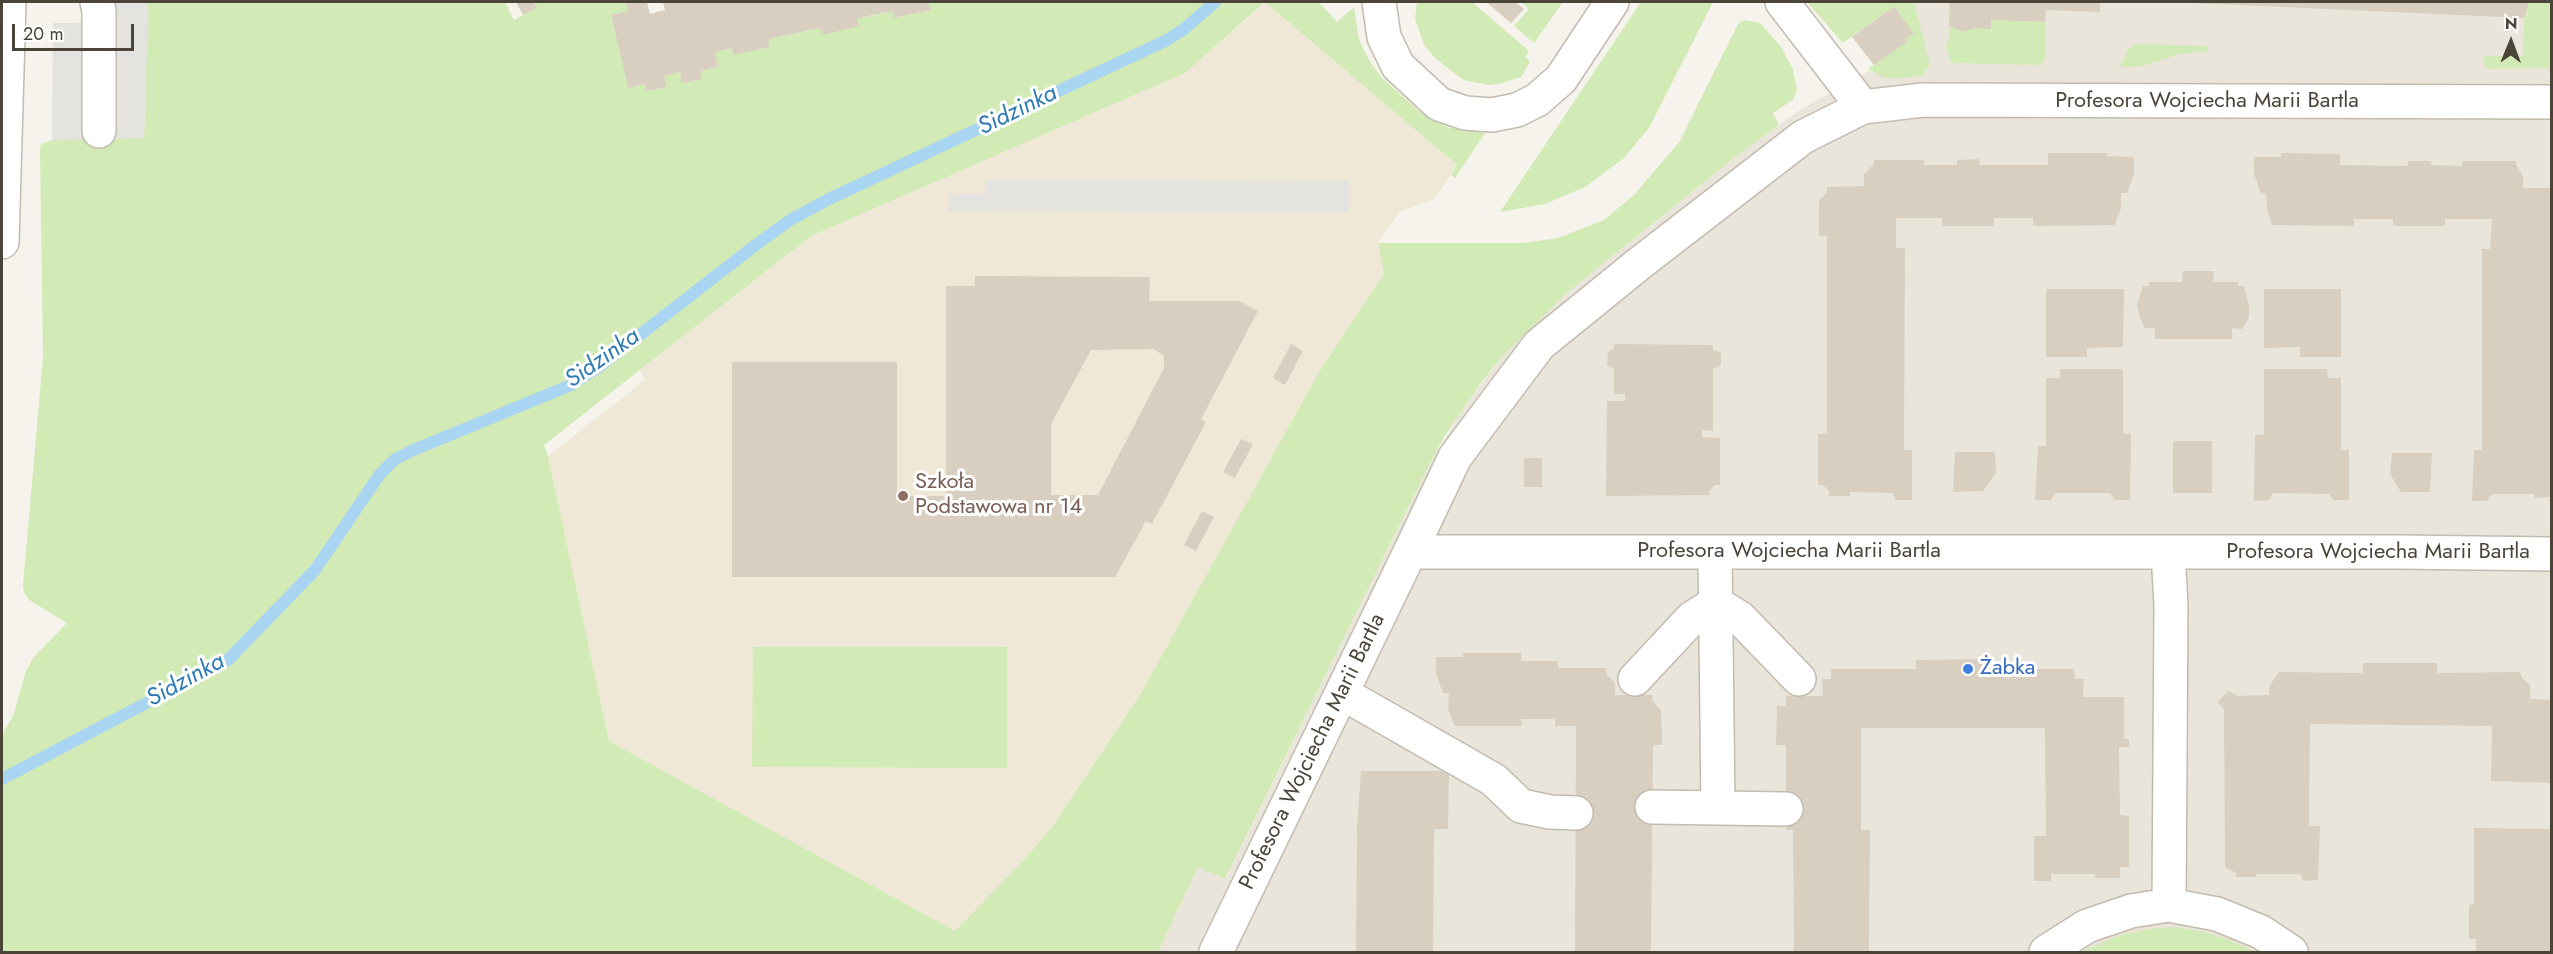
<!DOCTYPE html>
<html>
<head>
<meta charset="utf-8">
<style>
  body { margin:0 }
  #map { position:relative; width:2553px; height:954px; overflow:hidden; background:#f6f3ec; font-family:Jost,sans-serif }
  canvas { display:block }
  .frame { position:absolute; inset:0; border:3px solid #4b4439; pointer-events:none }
  .north { position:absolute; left:2481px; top:12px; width:60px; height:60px; -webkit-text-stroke:4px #fff; paint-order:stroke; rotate:1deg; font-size:16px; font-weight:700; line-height:24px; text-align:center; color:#4b4439 }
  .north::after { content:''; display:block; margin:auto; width:21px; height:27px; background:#4b4439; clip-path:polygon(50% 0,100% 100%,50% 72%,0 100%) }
  .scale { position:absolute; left:12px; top:24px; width:122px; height:27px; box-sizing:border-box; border:3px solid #4b4439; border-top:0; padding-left:8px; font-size:18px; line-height:21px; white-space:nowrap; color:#4b4439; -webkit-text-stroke:4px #fff; paint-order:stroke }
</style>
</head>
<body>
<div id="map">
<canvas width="2553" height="954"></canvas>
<div class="frame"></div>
<div class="north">N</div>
<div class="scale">20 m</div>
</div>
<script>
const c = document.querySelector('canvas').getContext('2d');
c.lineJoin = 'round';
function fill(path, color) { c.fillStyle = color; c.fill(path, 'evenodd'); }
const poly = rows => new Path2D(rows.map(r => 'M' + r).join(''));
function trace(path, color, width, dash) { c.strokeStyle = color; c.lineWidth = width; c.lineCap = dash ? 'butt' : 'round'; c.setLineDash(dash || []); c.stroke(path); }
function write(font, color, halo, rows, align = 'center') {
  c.font = font + ' Jost,sans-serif'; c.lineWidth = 6; c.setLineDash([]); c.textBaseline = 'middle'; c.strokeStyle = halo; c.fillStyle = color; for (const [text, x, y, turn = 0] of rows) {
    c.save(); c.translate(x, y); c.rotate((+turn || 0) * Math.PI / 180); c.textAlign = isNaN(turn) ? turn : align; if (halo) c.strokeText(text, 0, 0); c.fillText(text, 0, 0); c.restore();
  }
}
fill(poly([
  [1912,2,2551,2,2551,952,1158,952,1198,867,1226,878,1429,465,1463,409,1501,358,1568,292,1739,154,1803,108,1870,71,1887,78,1922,76]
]), '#eae5da');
fill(poly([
  [1266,2,1457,165,1435,199,1400,211,1378,243,1384,274,1319,372,1141,693,1052,827,1023,861,955,931,609,741,548,456,645,380,640,370,811,236,1185,73]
]), '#efe8d6');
fill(poly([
  [148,2,505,2,514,20,536,8,533,2,635,2,627,4,628,11,611,15,628,88,645,84,647,91,667,87,664,76,680,72,683,83,702,79,701,71,718,67,715,52,732,48,733,54,770,47,769,39,820,28,859,26,857,19,893,11,895,18,931,10,929,3,935,2,1319,2,1337,22,1354,7,1359,40,1369,60,1382,78,1419,111,1447,127,1485,133,1455,178,1451,175,1457,165,1265,2,1185,73,811,236,544,445,548,456,609,741,955,931,1023,861,1052,827,1141,693,1319,372,1384,274,1378,243,1524,243,1558,238,1604,220,1634,195,1680,141,1738,24,1744,20,1760,23,1781,47,1793,69,1797,90,1793,100,1773,113,1779,125,1739,154,1568,292,1501,358,1481,383,1444,437,1429,465,1225,879,1198,867,1158,952,2,952,2,735,13,716,26,671,33,658,67,623,29,600,24,592,23,585,43,357,40,149,41,144,52,140,144,137],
  [1417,2,1472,2,1529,51,1525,57,1530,61,1521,77,1499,84,1488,85,1464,80,1451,71,1433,56,1424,45,1415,19],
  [1521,2,1563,2,1534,43,1514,26,1529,9],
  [1641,2,1713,2,1649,128,1623,159,1585,187,1545,204,1500,212],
  [1807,2,1914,2,1930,64,1922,76,1899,78,1884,78,1868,69,1906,42,1905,39,1913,34,1894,6,1843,43],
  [2527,2,2551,2,2550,68,2487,69,2484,65,2484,56,2523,56,2524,18,2528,11],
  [2046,10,2046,56,2042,65,1951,63,1946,44,1949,40,1949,26,1963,32,1991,20,2045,22],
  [2137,44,2208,46,2208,51,2180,54,2138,67,2120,67,2128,49],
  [753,647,1007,647,1007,768,752,767],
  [2176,927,2204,932,2230,940,2255,952,2080,952,2118,936,2147,929]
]), '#d2eab5');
fill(poly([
  [102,2,148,2,144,138,52,140,53,23,78,23],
  [985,180,1349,181,1349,212,948,211,949,194,985,194]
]), '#e5e3e0');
trace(poly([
  [2,779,228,660,315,570,380,474,394,460,411,451,571,385,596,369,753,247,790,220,829,199,1167,40,1184,29,1215,2]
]), '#a9d4f2', 12);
fill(poly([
  [516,2,533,2,537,8,523,15],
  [635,2,647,2,650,14,665,10,663,2,929,2,931,10,894,18,893,11,873,15,857,19,859,26,822,35,820,28,769,39,770,47,733,55,732,48,715,52,718,67,701,71,702,79,682,83,680,72,664,76,667,87,647,91,645,84,628,88,611,15,628,11,626,4],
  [1486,2,1515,2,1524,9,1511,23],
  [1950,2,2100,2,2100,12,2046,10,2045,22,1991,20,1991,29,1974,28,1963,32,1949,26],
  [2195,2,2527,2,2528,7,2524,18,2195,3],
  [1894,6,1914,34,1905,39,1907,42,1874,65,1852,37],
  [2048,153,2107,153,2107,156,2134,157,2134,174,2127,193,2121,193,2121,208,2115,225,2033,226,2033,218,1994,218,1994,226,1942,226,1942,218,1896,218,1896,248,1905,248,1904,450,1912,450,1912,500,1896,500,1893,493,1850,492,1850,496,1829,496,1829,491,1823,485,1818,485,1818,434,1827,433,1827,236,1819,236,1819,201,1827,192,1827,187,1864,186,1864,174,1874,164,1874,160,1924,160,1924,165,1957,165,1957,160,1979,159,1980,165,2048,165],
  [2281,153,2340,154,2340,165,2408,166,2408,161,2431,161,2431,165,2462,166,2463,161,2516,161,2516,165,2523,176,2523,188,2552,188,2552,497,2534,498,2534,494,2492,494,2487,501,2472,501,2474,450,2482,450,2482,249,2490,249,2492,219,2445,219,2445,226,2393,226,2393,219,2354,219,2354,226,2272,225,2267,208,2266,193,2261,194,2254,174,2254,157,2281,157],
  [2183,271,2214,271,2213,282,2238,282,2238,286,2244,286,2249,305,2249,317,2242,329,2232,328,2232,339,2155,339,2155,328,2145,328,2139,316,2137,304,2143,286,2149,286,2149,282,2182,282],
  [975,276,1150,277,1149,301,1239,301,1258,311,1201,419,1206,422,1152,524,1146,521,1115,577,732,577,732,362,897,362,897,496,946,496,946,286,975,286],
  [1154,349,1164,356,1164,368,1098,495,1051,495,1051,424,1091,350],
  [2046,289,2124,289,2123,347,2087,348,2087,357,2046,357],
  [2264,289,2341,289,2341,357,2300,357,2300,347,2264,348],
  [1291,344,1303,351,1285,385,1273,378],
  [1614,344,1713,345,1713,350,1721,353,1721,365,1713,369,1713,431,1702,430,1702,437,1720,438,1720,485,1715,485,1709,491,1709,495,1606,496,1607,401,1625,401,1625,394,1614,394,1614,369,1607,365,1608,352,1614,348],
  [2060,369,2123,369,2123,434,2131,434,2130,500,2115,500,2110,493,2055,493,2051,500,2035,500,2038,446,2046,446,2046,378,2060,378],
  [2264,369,2327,369,2328,378,2341,378,2341,450,2349,450,2349,500,2333,500,2329,494,2273,493,2269,500,2254,501,2255,435,2264,434],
  [1241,439,1253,444,1235,478,1223,472],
  [2173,441,2212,441,2212,493,2173,493],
  [1955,452,1995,452,1996,473,1983,491,1953,492],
  [2392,453,2432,453,2430,492,2401,492,2390,474],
  [1524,458,1542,458,1542,487,1524,487],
  [1202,511,1214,517,1196,551,1184,545],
  [1463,653,1522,653,1521,661,1558,661,1558,668,1606,668,1606,674,1615,683,1615,695,1653,695,1652,701,1661,710,1662,738,1662,745,1653,745,1651,952,1575,952,1576,726,1555,726,1555,719,1521,719,1522,726,1455,726,1448,709,1449,693,1443,693,1436,673,1436,657,1463,657],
  [1991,659,1990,669,2074,669,2075,679,2084,679,2083,697,2124,697,2124,739,2129,739,2129,747,2119,747,2120,815,2129,816,2129,867,2120,867,2120,878,2095,878,2095,874,2051,874,2051,881,2034,881,2034,836,2046,836,2045,728,1861,728,1861,830,1870,830,1869,952,1794,952,1793,830,1786,830,1786,745,1776,745,1777,706,1786,706,1786,696,1823,696,1822,679,1831,679,1831,669,1916,669,1916,660],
  [2363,663,2437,663,2437,673,2520,672,2522,678,2530,685,2530,699,2552,700,2552,783,2491,781,2492,726,2310,724,2309,826,2320,826,2318,880,2304,881,2300,874,2256,874,2256,877,2236,877,2236,873,2225,867,2224,709,2217,702,2229,691,2237,696,2269,695,2270,685,2279,672,2363,673],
  [1361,771,1449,771,1448,829,1434,829,1433,952,1356,952,1357,828],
  [2474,828,2552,829,2552,952,2476,952,2476,939,2469,939,2469,905,2474,904]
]), '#d8cfc1');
const minor = poly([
  [97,2,99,11,99,131],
  [1379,2,1384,37,1398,66,1439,104,1465,113,1492,115,1517,110,1537,100,1561,79,1612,2],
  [1782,2,1863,107],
  [2552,102,1923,100,1863,107,1803,137,1640,263,1539,345,1455,457,1410,552,2399,552,2552,554],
  [2,242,9,2],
  [1715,552,1718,808],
  [1635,679,1692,618,1716,603,1740,618,1799,679],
  [1342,693,1494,780,1521,806,1550,812,1576,813],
  [1652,807,1786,809],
  [2169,905,2217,914,2261,932,2291,952],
  [1216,952,1410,552],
  [2046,952,2087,926,2131,911,2169,905,2171,605,2168,552]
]);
trace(minor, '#c2bbae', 36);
trace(minor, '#fff', 33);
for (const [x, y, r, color] of [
  [903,496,6,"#8d6e63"],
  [1968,669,6,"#3f7fe0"]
]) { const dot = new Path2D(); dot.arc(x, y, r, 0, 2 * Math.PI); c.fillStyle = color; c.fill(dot); trace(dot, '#fff', 2); }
write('22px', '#4b4439', '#fff', [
  ["Profesora Wojciecha Marii Bartla",2207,102],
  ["Profesora Wojciecha Marii Bartla",1789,552],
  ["Profesora Wojciecha Marii Bartla",2378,553],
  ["Profesora Wojciecha Marii Bartla",1313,752,-64]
]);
write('22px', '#785e54', '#fff', [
  ["Szkoła",915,483],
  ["Podstawowa nr 14",915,508]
], 'left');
write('22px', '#366cbe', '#fff', [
  ["Żabka",1980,669]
], 'left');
write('italic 24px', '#2e7ab2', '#fff', [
  ["Sidzinka",1018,111,-26],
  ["Sidzinka",603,359,-35],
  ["Sidzinka",186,681,-29]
]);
</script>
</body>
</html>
